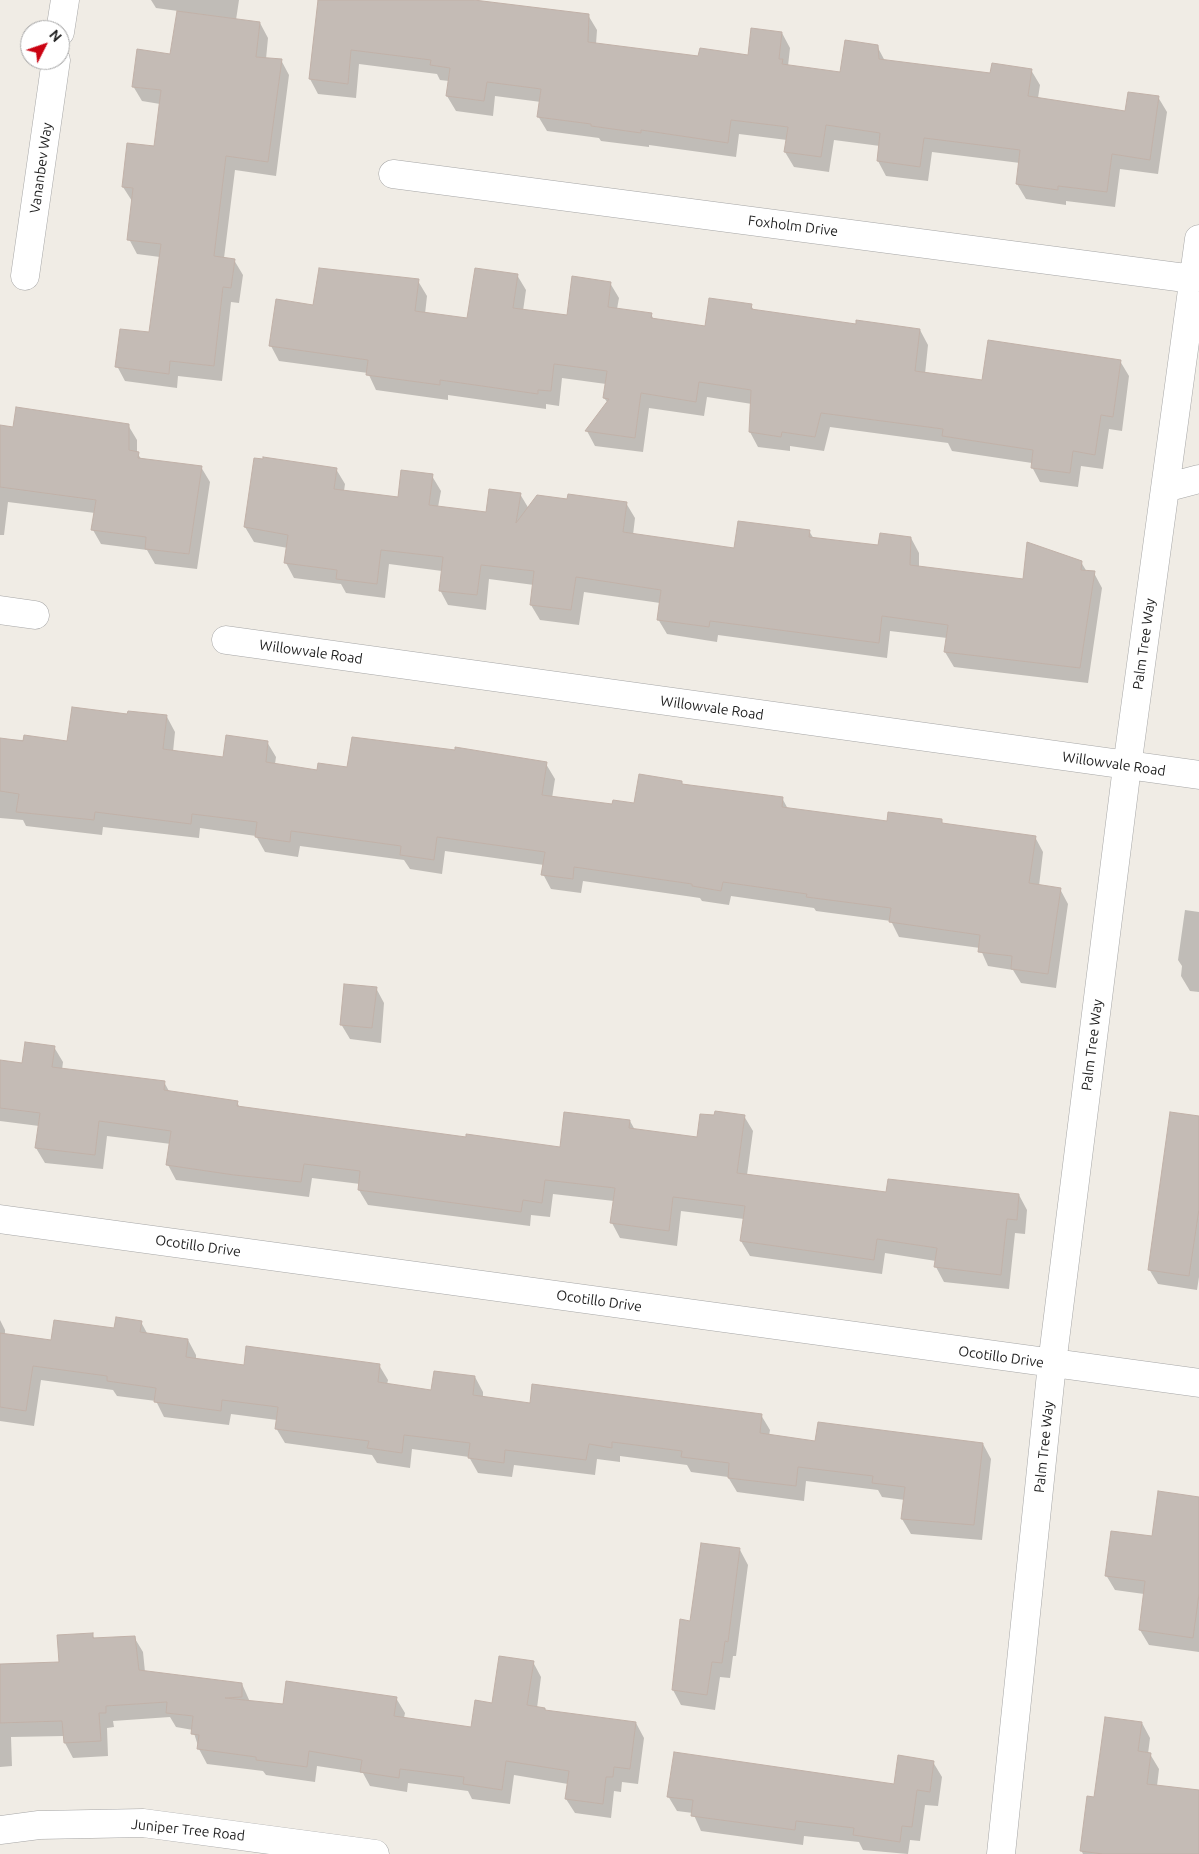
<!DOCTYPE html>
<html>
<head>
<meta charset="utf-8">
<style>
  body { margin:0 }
  #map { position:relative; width:1199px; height:1854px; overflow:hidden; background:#f0ece5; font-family:Ubuntu,sans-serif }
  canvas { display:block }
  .north { position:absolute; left:20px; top:20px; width:50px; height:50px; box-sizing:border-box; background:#fff; border:1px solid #a5a5a5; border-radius:50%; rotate:49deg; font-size:14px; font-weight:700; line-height:20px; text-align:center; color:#1f1f1f }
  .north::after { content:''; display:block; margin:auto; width:18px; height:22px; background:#cb0312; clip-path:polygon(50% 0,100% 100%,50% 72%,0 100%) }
</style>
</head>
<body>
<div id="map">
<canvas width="1199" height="1854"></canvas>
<div class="north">N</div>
</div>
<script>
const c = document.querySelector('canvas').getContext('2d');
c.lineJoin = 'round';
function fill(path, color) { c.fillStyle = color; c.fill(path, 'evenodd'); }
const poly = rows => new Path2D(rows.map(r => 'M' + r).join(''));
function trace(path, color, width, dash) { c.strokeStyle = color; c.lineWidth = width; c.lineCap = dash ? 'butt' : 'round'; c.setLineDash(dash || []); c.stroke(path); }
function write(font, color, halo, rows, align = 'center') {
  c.font = font + ' Ubuntu,sans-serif'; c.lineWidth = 4; c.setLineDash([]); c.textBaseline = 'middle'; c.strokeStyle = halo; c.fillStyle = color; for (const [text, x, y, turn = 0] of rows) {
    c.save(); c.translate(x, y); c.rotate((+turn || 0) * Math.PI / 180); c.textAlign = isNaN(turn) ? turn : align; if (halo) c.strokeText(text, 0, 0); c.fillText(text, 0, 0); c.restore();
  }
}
fill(poly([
  [151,0,239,0,236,20,260,23,268,38,266,59,281,60,289,75,276,176,235,170,224,258,234,260,243,275,239,303,231,302,222,381,178,376,177,388,125,381,117,366,151,334,160,257,137,254,129,239,132,201,123,187,155,148,160,104,142,101,133,86,171,55,178,11,156,8],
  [319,0,465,0,588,15,597,30,596,44,700,58,749,56,782,33,790,48,788,66,841,74,877,46,885,61,991,75,1031,70,1040,85,1038,98,1126,112,1158,97,1167,112,1158,174,1120,169,1115,207,1066,201,1066,205,1026,199,1017,184,1020,163,932,152,928,181,886,176,878,161,880,146,834,140,829,172,794,167,785,152,787,140,739,134,736,157,649,145,649,147,601,141,599,138,547,131,538,116,541,102,495,96,493,116,456,111,447,96,449,81,440,80,437,74,359,64,356,98,318,94,310,79],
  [517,275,526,290,523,311,568,316,610,283,619,298,617,309,651,314,654,320,706,327,751,306,754,310,857,325,920,330,928,345,925,374,983,382,1120,361,1129,376,1122,431,1109,429,1103,469,1081,466,1078,487,1040,482,1032,467,1032,463,952,451,948,443,830,427,824,451,790,446,790,451,758,447,750,432,752,404,707,397,704,416,649,408,643,452,595,446,587,431,608,403,604,398,606,384,562,378,559,406,546,404,546,409,448,395,448,400,376,390,368,373,279,361,271,346,314,306,418,281,427,296,425,314,468,319],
  [128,425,137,440,137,453,142,460,201,467,210,482,197,569,155,564,147,550,101,544,93,530,95,513,8,502,4,535,0,535,0,426,15,428],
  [336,469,345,484,344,491,399,498,432,476,441,491,438,507,487,514,520,494,529,509,568,500,626,503,635,518,633,535,736,549,809,531,814,539,879,547,911,538,919,553,919,567,1024,580,1081,562,1087,572,1094,573,1102,588,1088,683,954,667,945,652,947,638,890,631,887,658,718,635,717,642,667,634,658,619,660,603,584,592,579,625,540,620,531,605,534,585,489,579,486,610,448,605,440,590,442,571,389,564,385,598,346,593,341,584,294,578,286,563,288,548,254,542,245,527],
  [128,715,167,717,175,732,173,752,225,758,267,742,276,757,275,764,318,771,348,768,546,764,555,779,552,798,613,806,635,805,681,782,683,785,782,798,788,809,888,822,941,821,943,824,1035,837,1043,852,1039,886,1060,889,1068,904,1056,988,1021,983,1013,970,988,966,980,948,899,937,891,921,816,911,814,908,731,896,729,905,702,901,700,898,583,881,581,893,551,889,543,874,544,865,445,851,442,874,410,869,404,860,300,846,298,857,265,852,256,836,200,828,199,838,103,827,102,835,26,826,23,820,0,818,0,739,68,742],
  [1185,910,1199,912,1199,992,1190,991,1181,976,1182,966,1178,960],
  [376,988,384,1003,381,1043,350,1039,341,1024],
  [54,1047,63,1062,62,1070,164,1082,170,1093,237,1102,240,1108,467,1138,561,1148,630,1121,635,1130,698,1138,744,1116,753,1131,747,1175,887,1194,1019,1195,1027,1210,1025,1234,1015,1233,1009,1289,944,1282,936,1267,936,1261,885,1253,882,1274,750,1256,741,1241,744,1219,681,1211,677,1246,620,1238,612,1223,614,1201,553,1194,550,1217,531,1215,530,1226,368,1205,359,1190,360,1184,312,1178,309,1197,176,1180,168,1165,171,1144,107,1136,103,1169,45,1163,36,1148,39,1126,0,1121,0,1061,23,1064],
  [1199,1118,1199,1277,1197,1290,1158,1284,1149,1269],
  [0,1320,5,1330,5,1335,53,1341,115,1330,141,1322,148,1335,188,1340,196,1355,196,1360,245,1367,379,1365,388,1380,387,1385,432,1391,475,1377,483,1392,483,1398,531,1404,761,1415,770,1430,769,1436,817,1442,983,1444,991,1459,982,1540,911,1534,902,1519,905,1500,882,1497,878,1490,806,1481,804,1501,737,1492,728,1477,691,1472,687,1465,620,1456,620,1462,597,1459,595,1475,514,1465,512,1477,478,1473,469,1457,412,1449,410,1468,377,1463,372,1455,285,1443,276,1428,277,1420,231,1414,229,1425,164,1417,156,1401,117,1396,113,1390,41,1380,34,1426,0,1421],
  [1199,1499,1199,1652,1149,1645,1140,1630,1144,1594,1115,1590,1106,1575],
  [740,1550,748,1565,736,1656,733,1656,730,1678,720,1677,715,1710,681,1705,673,1690],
  [92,1635,95,1639,134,1637,143,1652,145,1672,242,1684,250,1702,284,1705,396,1698,405,1713,404,1718,472,1729,533,1662,541,1677,537,1708,545,1709,546,1712,636,1723,644,1738,638,1784,622,1782,621,1792,614,1791,611,1818,575,1813,566,1799,568,1784,514,1775,510,1804,472,1799,468,1791,408,1783,407,1792,370,1786,363,1773,317,1766,315,1782,266,1775,263,1771,207,1764,199,1749,193,1730,176,1727,170,1717,113,1721,114,1727,107,1728,108,1756,73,1758,65,1743,64,1736,11,1737,12,1766,0,1767,0,1665,60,1663],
  [1142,1723,1150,1738,1148,1754,1150,1754,1159,1769,1157,1786,1199,1792,1199,1854,1083,1854,1081,1850,1095,1798],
  [933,1762,942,1777,938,1806,925,1805,920,1841,910,1840,908,1854,863,1850,859,1842,804,1836,803,1845,701,1831,693,1813,677,1811,668,1796,895,1786]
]), '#0003');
const building = poly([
  [318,0,474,0,589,14,588,42,698,56,700,48,748,55,751,28,782,32,779,59,783,59,782,64,840,72,845,40,878,45,879,59,990,73,992,63,1032,69,1028,96,1125,111,1128,92,1159,96,1150,160,1112,154,1107,192,1058,186,1058,190,1016,184,1020,150,924,138,920,167,877,161,880,133,826,125,821,157,784,152,788,127,731,120,728,143,641,130,641,133,591,126,591,124,537,117,541,89,487,82,484,101,446,96,450,68,430,65,431,60,351,50,348,84,309,79,318,0],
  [177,11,260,22,256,57,282,59,268,162,226,156,214,256,235,259,231,288,223,287,214,366,170,361,169,374,115,367,120,329,149,332,161,244,127,240,133,188,122,187,127,143,154,146,161,90,132,87,137,49,170,54,177,11],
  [319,268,419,279,415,311,467,318,475,268,518,274,513,308,567,315,572,276,611,282,608,307,652,313,651,318,705,326,709,298,752,304,751,309,856,324,856,320,920,329,915,371,982,380,988,340,1121,360,1113,417,1101,415,1095,455,1073,451,1070,473,1031,468,1033,450,942,436,943,429,821,413,815,437,782,432,781,437,749,432,751,390,699,382,696,402,641,393,635,438,585,431,609,399,603,398,607,371,554,364,551,391,538,390,538,394,440,380,440,385,366,375,368,360,269,346,276,299,313,305,319,268],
  [16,407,129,424,129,450,139,452,138,458,202,466,189,554,145,549,146,537,91,530,96,500,0,487,0,425,13,427,16,407],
  [263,457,337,468,334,489,398,497,401,470,433,474,429,505,486,512,489,489,521,493,516,523,537,495,567,499,568,494,627,502,623,532,734,548,738,521,810,530,809,537,878,545,880,533,911,537,910,565,1023,579,1027,542,1082,561,1081,570,1095,571,1080,668,944,652,948,625,882,616,879,643,710,621,709,627,657,620,661,590,576,577,571,610,530,605,534,571,481,565,477,595,439,591,443,557,381,550,377,584,336,579,337,570,284,563,288,535,244,527,254,458,263,459,263,457],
  [72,707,127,714,128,711,167,715,163,749,223,757,226,735,268,741,266,762,317,770,318,763,347,767,352,737,455,750,455,747,547,762,542,795,612,804,613,800,634,803,639,774,682,781,682,784,783,797,782,807,887,821,888,812,942,819,942,823,1036,836,1029,883,1061,888,1048,974,1011,969,1012,956,978,952,980,935,889,922,891,908,806,897,807,894,723,882,721,891,692,886,692,884,574,867,573,879,541,875,545,852,437,837,434,860,400,855,401,846,291,831,290,842,255,837,257,822,192,814,191,824,95,812,94,820,16,812,19,794,0,791,0,738,23,741,24,735,67,741,72,707],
  [344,984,377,987,372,1028,340,1025,344,984],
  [25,1042,55,1046,52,1067,165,1081,164,1090,238,1101,237,1106,466,1137,466,1134,560,1147,564,1112,630,1120,629,1128,697,1137,700,1114,714,1115,715,1111,745,1115,737,1173,886,1192,888,1179,1019,1194,1017,1220,1007,1219,1001,1275,934,1267,937,1248,877,1239,874,1260,740,1241,745,1206,673,1197,669,1231,610,1223,615,1188,545,1180,542,1203,523,1200,521,1212,358,1190,360,1171,304,1164,301,1182,234,1175,166,1165,171,1131,99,1121,95,1155,35,1148,40,1113,0,1108,0,1060,22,1063,25,1042],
  [1170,1112,1199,1116,1199,1209,1189,1276,1148,1270,1170,1112],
  [116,1317,142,1321,140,1332,188,1339,186,1357,244,1365,246,1346,380,1364,378,1382,431,1390,434,1371,475,1376,473,1395,530,1403,532,1384,762,1414,760,1433,815,1441,818,1422,983,1443,974,1525,901,1519,905,1487,872,1483,873,1476,798,1467,796,1486,728,1478,729,1463,681,1457,682,1451,612,1442,612,1448,589,1444,586,1460,505,1450,504,1463,468,1458,470,1443,404,1435,402,1453,367,1448,369,1441,275,1429,278,1407,222,1400,221,1411,154,1402,156,1388,107,1381,107,1376,33,1366,26,1411,0,1407,0,1333,51,1340,54,1320,114,1328,116,1317],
  [1158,1491,1199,1497,1199,1594,1193,1638,1139,1630,1145,1581,1105,1576,1111,1531,1152,1536,1158,1491],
  [701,1543,740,1548,728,1642,725,1641,722,1663,712,1662,707,1695,672,1690,680,1619,690,1621,701,1543],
  [93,1633,93,1638,135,1636,139,1670,242,1683,242,1697,225,1698,283,1704,286,1681,397,1697,394,1716,471,1727,475,1700,492,1703,499,1656,534,1661,527,1705,545,1708,545,1710,636,1722,630,1769,614,1767,613,1777,606,1777,603,1804,565,1799,569,1771,506,1761,502,1790,463,1784,464,1777,400,1769,399,1778,360,1772,362,1760,309,1751,307,1767,256,1760,256,1757,197,1749,199,1735,191,1734,193,1716,166,1713,167,1702,106,1706,106,1713,99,1713,101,1741,64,1743,62,1721,0,1723,0,1664,59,1662,57,1635,93,1633],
  [1105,1717,1142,1722,1138,1751,1151,1753,1147,1784,1199,1790,1199,1854,1103,1854,1080,1851,1087,1796,1094,1797,1105,1717],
  [674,1752,894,1784,898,1755,934,1761,930,1792,917,1790,912,1827,902,1826,900,1842,853,1835,854,1828,796,1821,795,1830,691,1816,693,1800,667,1797,674,1752]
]);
fill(building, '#c4bbb5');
trace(building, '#c1b1a8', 1);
const minor = poly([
  [60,32,65,0],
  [393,174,1193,279],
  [25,276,56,60],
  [1165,488,1199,479],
  [0,610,35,615],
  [226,640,1199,775],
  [0,1219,1199,1383],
  [0,1830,39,1825,143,1823,375,1854],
  [1001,1854,1052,1364,1127,767,1199,239]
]);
trace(minor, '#a6a6a6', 29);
trace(minor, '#fff', 28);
write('14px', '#1f1f1f', '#fff', [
  ["Vananbev Way",41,168,-82],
  ["Foxholm Drive",793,226,7],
  ["Palm Tree Way",1144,644,-82],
  ["Willowvale Road",311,652,8],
  ["Willowvale Road",712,708,8],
  ["Willowvale Road",1114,764,8],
  ["Palm Tree Way",1092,1045,-83],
  ["Ocotillo Drive",198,1246,8],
  ["Ocotillo Drive",599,1301,8],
  ["Ocotillo Drive",1001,1357,8],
  ["Palm Tree Way",1044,1447,-84],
  ["Juniper Tree Road",188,1830,6]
]);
</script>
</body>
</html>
